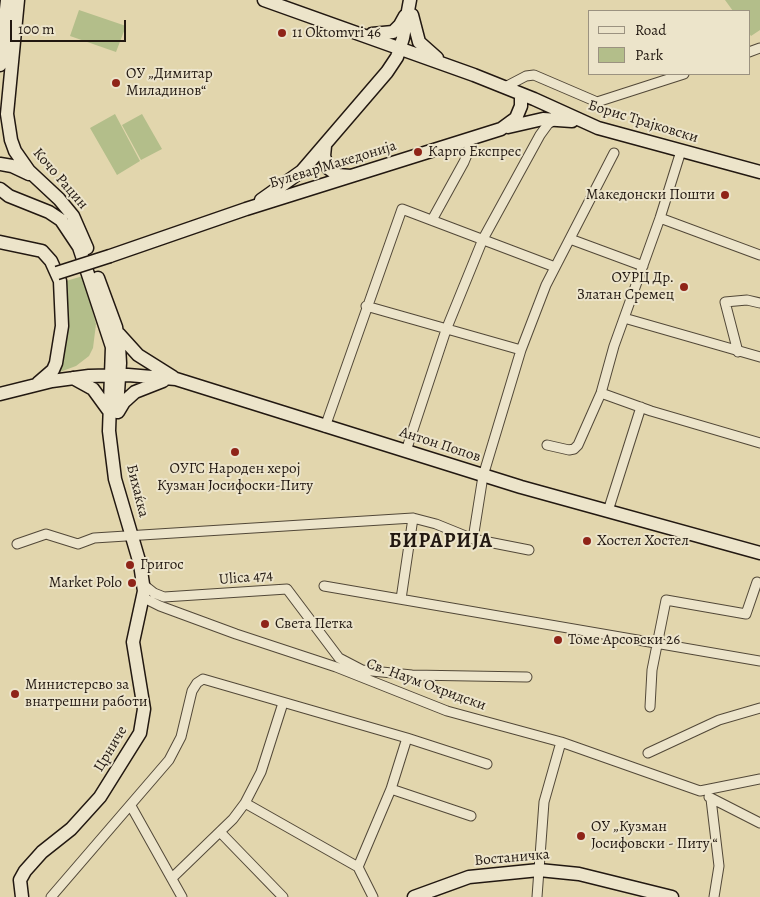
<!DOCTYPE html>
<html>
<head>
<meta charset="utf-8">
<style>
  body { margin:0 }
  #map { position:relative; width:760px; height:897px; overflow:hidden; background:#e2d6ad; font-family:Alegreya,serif }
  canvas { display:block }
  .legend { position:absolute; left:588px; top:10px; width:162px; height:65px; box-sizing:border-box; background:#ece4ca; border:1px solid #9b9280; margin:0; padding:6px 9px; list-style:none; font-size:15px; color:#221811 }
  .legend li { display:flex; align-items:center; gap:10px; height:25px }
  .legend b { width:25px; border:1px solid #9b9280 }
  .scale { position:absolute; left:10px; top:20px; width:116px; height:22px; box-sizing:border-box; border:2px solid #221811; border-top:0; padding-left:6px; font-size:15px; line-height:18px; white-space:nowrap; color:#221811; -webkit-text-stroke:4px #ece4ca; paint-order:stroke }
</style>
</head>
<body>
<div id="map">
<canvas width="760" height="897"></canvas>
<ul class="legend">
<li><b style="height:6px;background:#ece4ca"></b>Road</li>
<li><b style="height:14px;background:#b3be8a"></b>Park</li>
</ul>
<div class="scale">100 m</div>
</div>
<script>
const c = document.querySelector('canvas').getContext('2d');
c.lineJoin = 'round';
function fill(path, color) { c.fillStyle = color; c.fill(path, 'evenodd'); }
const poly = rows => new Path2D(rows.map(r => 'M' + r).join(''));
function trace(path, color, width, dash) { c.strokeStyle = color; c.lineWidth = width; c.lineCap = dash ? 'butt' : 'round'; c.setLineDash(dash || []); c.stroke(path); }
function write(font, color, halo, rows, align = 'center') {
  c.font = font + ' Alegreya,serif'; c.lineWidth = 4; c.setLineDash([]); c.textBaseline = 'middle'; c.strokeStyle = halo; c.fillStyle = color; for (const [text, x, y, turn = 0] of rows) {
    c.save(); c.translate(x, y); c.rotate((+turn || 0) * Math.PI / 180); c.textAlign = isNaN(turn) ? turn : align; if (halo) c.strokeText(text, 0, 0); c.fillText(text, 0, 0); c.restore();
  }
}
fill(poly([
  [725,0,760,0,760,30,751,36,749,33,749,11,733,11],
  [79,10,126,26,116,52,70,36],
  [115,114,140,161,117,175,90,128],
  [142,114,162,149,141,160,122,125],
  [83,276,96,324,93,348,89,356,76,366,57,373,66,281]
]), '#b3be8a');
const street = poly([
  [749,52,760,48],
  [505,87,526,76,534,75,597,102,684,74],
  [660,218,760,255],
  [432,220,464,162,469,150,468,139],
  [570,239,643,266],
  [366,306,521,350],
  [624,318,760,357],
  [738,352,725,302,747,300,760,303],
  [601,393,651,411,760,443],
  [325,427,402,209,555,267],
  [547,445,569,450,574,449,578,445,601,393,614,346,660,218,681,151],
  [406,451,446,330,483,239,540,135,548,124,556,119],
  [608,511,641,407],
  [473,539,483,476,521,350,546,285,614,153],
  [17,544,46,534,78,544,94,538,413,518,436,524,473,539,529,550],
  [144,585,154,593,164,597,287,589,339,658,362,670,412,675,527,677],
  [324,586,760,661],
  [144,598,160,606,236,634,336,667,447,711,561,742,700,791,760,779],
  [401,599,413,518],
  [650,707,652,670,666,600,746,614,757,582],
  [648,753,719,720,760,708],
  [391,789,471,816],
  [709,797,760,823],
  [711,799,719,866,714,897],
  [245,803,358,867,373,897],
  [131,806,182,897],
  [220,832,283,897],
  [358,867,391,789,407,738],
  [172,878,233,819,245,803,261,772,283,703],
  [51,897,169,760,181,737,192,691,197,683,203,679,407,738,487,764],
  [537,897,544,802,561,742]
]);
const secondary = poly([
  [18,0,7,114,11,140,15,151,29,171,59,199,73,216,87,248],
  [264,0,474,75,534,99,598,128,760,172],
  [412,15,419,42,437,58],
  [372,34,393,32,400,25,405,16],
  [0,65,7,0],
  [508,127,543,119,572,121],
  [325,146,324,156,328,168,338,175,351,176],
  [0,164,12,166,29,174],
  [0,189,9,196,49,212,61,220,79,247,112,347,109,431,115,479,140,564,144,591,133,642,144,709,140,733,100,797,71,829,42,852,25,871,20,880,22,897],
  [261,200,302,171,387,72,397,57,403,38,410,0],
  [0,242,42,251,51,261,60,281,62,326,56,363,53,370,38,383],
  [110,256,246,209,501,129,516,118,521,106,521,94],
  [98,278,116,327,119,346,120,363,117,407],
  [119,334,138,355,173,377],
  [73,378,93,389,109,411],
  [0,394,52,381,89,376,128,375,176,379,521,487,760,553],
  [118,412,124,402,135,392,163,381],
  [414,897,469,877,539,870,579,874,672,897]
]);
trace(street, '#524838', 11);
trace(secondary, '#221811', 15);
trace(street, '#ece4ca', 9);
trace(secondary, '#ece4ca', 12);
const secondaryBridge = poly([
  [57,273,110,256]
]);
trace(secondaryBridge, '#221811', 15, []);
trace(secondaryBridge, '#ece4ca', 12);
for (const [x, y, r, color] of [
  [282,33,5,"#8f2418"],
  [116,83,5,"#8f2418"],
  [418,152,5,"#8f2418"],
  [725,195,5,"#8f2418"],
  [684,287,5,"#8f2418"],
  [235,452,5,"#8f2418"],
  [587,541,5,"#8f2418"],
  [130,565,5,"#8f2418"],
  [132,583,5,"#8f2418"],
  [265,624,5,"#8f2418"],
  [558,640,5,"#8f2418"],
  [15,694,5,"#8f2418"],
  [581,836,5,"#8f2418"]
]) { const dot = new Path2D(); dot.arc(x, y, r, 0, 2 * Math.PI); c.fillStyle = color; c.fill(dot); trace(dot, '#ece4ca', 2); }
write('15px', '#221811', '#ece4ca', [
  ["11 Oktomvri 46",292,33],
  ["ОУ „Димитар",126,74],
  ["Миладинов“",126,91],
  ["Карго Експрес",428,152],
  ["Македонски Пошти",715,195,"right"],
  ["ОУРЦ Др.",674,278,"right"],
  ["Златан Сремец",674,295,"right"],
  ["ОУГС Народен херој",235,469,"center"],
  ["Кузман Јосифоски-Питу",235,486,"center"],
  ["Хостел Хостел",597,541],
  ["Григос",140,565],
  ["Market Polo",122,583,"right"],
  ["Света Петка",275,624],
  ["Томе Арсовски 26",568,640],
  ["Министерсво за",25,685],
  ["внатрешни работи",25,702],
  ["ОУ „Кузман",591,827],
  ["Јосифовски - Питу “",591,844]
], 'left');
write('15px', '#221811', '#ece4ca', [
  ["Борис Трајковски",643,122,17],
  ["Булевар Македонија",333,165,-17],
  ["Кочо Рацин",60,179,49],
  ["Антон Попов",440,445,18],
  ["Бихаќка",137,491,76],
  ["Ulica 474",246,578,-5],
  ["Св. Наум Охридски",426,685,20],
  ["Црниче",111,749,-59],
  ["Востаничка",512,858,-5]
]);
c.letterSpacing = '1px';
write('bold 20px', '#221811', '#ece4ca', [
  ["БИРАРИЈА",441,542]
]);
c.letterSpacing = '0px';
</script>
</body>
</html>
